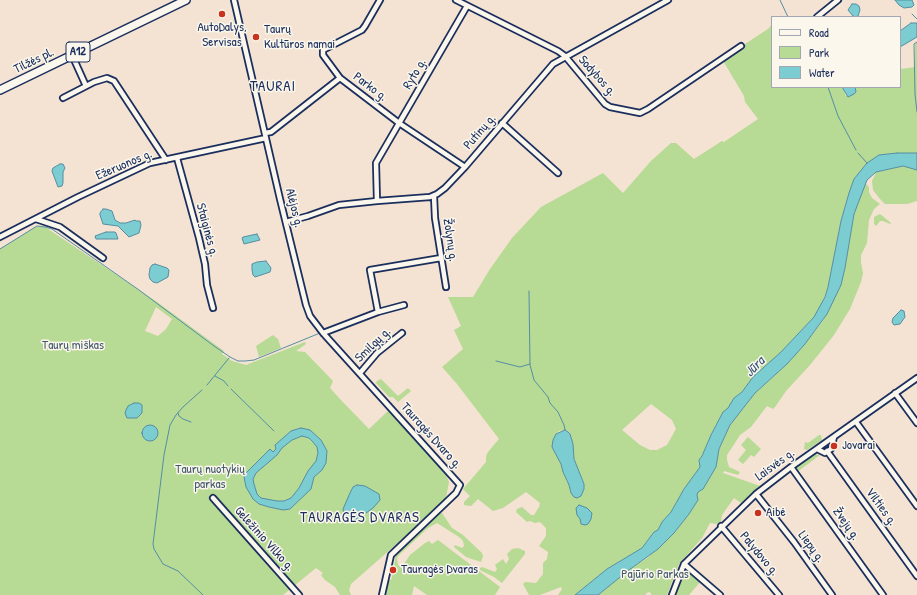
<!DOCTYPE html>
<html>
<head>
<meta charset="utf-8">
<style>
  body { margin:0 }
  #map { position:relative; width:917px; height:595px; overflow:hidden; background:#f4e2d2; font-family:"Patrick Hand",sans-serif }
  canvas { display:block }
  .legend { position:absolute; left:771px; top:16px; width:130px; height:72px; box-sizing:border-box; background:#fbf7ec; border:1px solid #a1a7b3; margin:0; padding:5px 7px; list-style:none; font-size:12px; color:#1b2f5e }
  .legend li { display:flex; align-items:center; gap:8px; height:20px }
  .legend b { width:20px; border:1px solid #a1a7b3 }
</style>
</head>
<body>
<div id="map">
<canvas width="917" height="595"></canvas>
<ul class="legend">
<li><b style="height:5px;background:#fbf7ec"></b>Road</li>
<li><b style="height:11px;background:#b7da95"></b>Park</li>
<li><b style="height:11px;background:#7bcdd1"></b>Water</li>
</ul>
</div>
<script>
const c = document.querySelector('canvas').getContext('2d');
c.lineJoin = 'round';
function fill(path, color) { c.fillStyle = color; c.fill(path, 'evenodd'); }
const poly = rows => new Path2D(rows.map(r => 'M' + r).join(''));
function trace(path, color, width, dash) { c.strokeStyle = color; c.lineWidth = width; c.lineCap = dash ? 'butt' : 'round'; c.setLineDash(dash || []); c.stroke(path); }
function write(font, color, halo, rows, align = 'center') {
  c.font = font + ' "Patrick Hand",sans-serif'; c.lineWidth = 3; c.setLineDash([]); c.textBaseline = 'middle'; c.strokeStyle = halo; c.fillStyle = color; for (const [text, x, y, turn = 0] of rows) {
    c.save(); c.translate(x, y); c.rotate((+turn || 0) * Math.PI / 180); c.textAlign = isNaN(turn) ? turn : align; if (halo) c.strokeText(text, 0, 0); c.fillText(text, 0, 0); c.restore();
  }
}
fill(poly([
  [772,24,772,87,842,87,846,96,856,90,855,87,900,87,900,68,901,69,915,67,915,44,917,42,917,153,897,153,879,155,867,163,854,179,849,193,841,221,828,287,821,306,814,317,781,352,753,377,742,392,734,398,728,408,723,412,711,435,702,456,699,460,700,467,684,489,671,512,662,522,658,530,654,532,642,548,607,569,575,595,558,595,562,589,561,587,540,595,529,595,523,584,525,582,536,583,543,574,543,563,547,559,548,552,539,546,546,536,546,528,540,522,535,523,530,521,527,522,516,512,517,509,522,507,531,515,534,515,539,507,540,503,526,492,503,508,493,511,478,499,471,506,464,505,464,502,470,496,463,489,486,462,486,456,488,452,499,439,457,384,442,367,463,349,454,330,461,326,448,297,473,297,490,269,512,238,541,207,603,173,623,193,651,161,671,143,676,143,694,159,722,141,724,142,758,119,745,102,744,96,722,59,768,29],
  [651,404,672,420,676,429,667,445,657,450,650,450,640,445,622,430],
  [566,430,569,432,573,444,573,453,574,459,584,484,584,489,581,496,571,493,569,484,567,482,561,464,552,444,556,434,559,431],
  [903,166,917,170,917,201,907,204,885,204,880,199,873,190,872,181,874,177,876,172],
  [865,183,869,187,869,192,872,198,880,204,874,209,869,220,867,243,861,255,861,262,863,273,861,282,850,309,834,335,810,365,786,391,775,407,773,409,767,406,751,427,740,435,727,455,727,460,729,467,740,472,738,475,724,471,723,473,760,486,741,503,734,498,722,515,721,521,717,524,710,523,702,538,679,564,667,595,651,595,651,593,648,592,645,595,598,595,629,570,647,558,674,533,689,514,698,500,697,495,698,492,703,489,716,467,719,449,730,425,755,393,787,364,805,344,822,322,841,285,845,268,854,214],
  [880,214,891,223,890,224,883,221,880,221,876,226,874,224,874,217],
  [37,226,45,227,157,302,224,351,222,354,232,361,246,365,305,342,306,344,296,351,305,352,333,381,330,388,339,398,369,429,388,411,401,425,446,475,449,482,446,498,442,504,351,584,349,590,351,595,340,595,335,587,325,580,321,575,323,573,316,568,283,595,0,595,0,249],
  [156,307,172,319,166,329,158,336,145,331],
  [273,335,278,339,281,348,259,357,256,346],
  [381,379,398,396,408,388,411,391,398,402,393,397,389,397,376,383,377,381],
  [819,435,821,435,822,440,807,450,804,449,805,442,808,443],
  [748,437,761,449,754,457,751,455,743,464,738,460,746,450,741,445],
  [813,454,820,455,797,472,795,467],
  [440,513,442,513,452,528,463,535,482,553,483,556,481,562,466,557,454,547,455,545,462,548,464,546,463,541,459,537,437,523,428,528,398,556,397,559,398,565,402,567,410,555,425,543,429,541,432,544,438,540,500,587,495,595,427,595,414,586,412,595,386,595,388,580,391,580,392,577,396,555],
  [518,548,525,551,525,554,502,583,494,577,480,570,480,568,482,567,495,572,497,569,495,565,503,559,506,564,509,559,507,554,512,549],
  [686,568,701,581,689,595,676,595,684,570]
]), '#b7da95');
const water = poly([
  [895,0,912,0,914,5,912,7,904,8,899,5,895,0],
  [852,4,856,4,859,6,860,10,858,16,856,17,853,16,848,10,852,4],
  [911,23,917,23,917,37,900,47,900,31,911,23],
  [842,87,855,87,856,92,854,94,848,97,842,87],
  [897,153,917,153,917,170,903,166,876,172,867,180,854,214,845,268,841,285,827,314,805,344,787,364,755,393,730,425,719,449,716,467,703,489,698,492,697,495,698,500,689,514,674,533,658,549,629,570,598,595,575,595,607,569,642,548,654,532,658,530,662,522,671,512,684,489,700,467,699,460,702,456,711,435,723,412,728,408,734,398,742,392,753,377,781,352,814,317,825,297,828,287,841,221,849,193,854,179,867,163,879,155,897,153],
  [60,164,63,164,65,168,63,172,63,183,62,186,58,187,52,171,53,168,60,164],
  [103,209,106,209,112,211,115,220,120,223,126,223,135,220,136,221,140,221,141,225,139,233,129,237,118,226,103,224,100,215,100,213,103,209],
  [106,232,115,232,116,233,118,239,96,239,95,236,106,232],
  [257,234,260,240,244,244,242,238,243,237,257,234],
  [266,261,271,268,270,272,255,277,253,275,252,270,252,264,257,262,266,261],
  [155,264,167,268,169,270,168,277,157,283,153,282,150,279,149,275,150,268,152,265,155,264],
  [901,310,904,311,905,317,900,324,894,325,892,322,893,318,901,310],
  [134,403,139,403,142,405,142,413,137,418,127,418,125,413,126,410,128,406,134,403],
  '142 433a8 8 0 1 1 16 0a8 8 0 1 1-16 0Z',
  [301,428,310,430,321,440,327,451,326,463,322,470,314,477,311,489,290,509,283,510,269,507,259,504,253,499,246,487,244,477,246,473,270,449,273,452,276,449,275,445,291,431,301,428],
  [302,436,309,438,313,442,317,447,318,453,316,461,308,471,299,488,291,498,284,501,277,501,261,498,257,494,254,484,253,479,256,473,277,455,282,448,292,440,302,436],
  [565,430,568,432,570,434,573,444,574,459,584,484,584,489,581,496,577,498,574,497,571,493,569,485,563,472,561,464,552,447,553,440,556,434,565,430],
  [357,485,365,486,379,494,380,500,373,508,359,518,349,522,344,515,343,509,350,493,353,487,357,485],
  [579,505,587,508,592,513,591,519,588,524,585,525,581,524,580,519,577,515,576,508,579,505]
]);
fill(water, '#7bcdd1');
trace(water, '#558ea3', 1);
trace(poly([
  [780,0,788,17],
  [912,14,917,19],
  [917,42,914,44,915,94,917,112],
  [828,87,838,116,856,150],
  [858,153,867,163],
  [0,249,37,226,45,227,52,229,139,290,214,346,230,357,238,361,245,361,254,360,320,333],
  [529,291,530,365,533,376,534,380,548,397,550,403,558,412,564,425,565,430],
  [496,361,520,367,530,364],
  [215,376,224,381,228,386],
  [207,385,229,358],
  [231,389,274,431],
  [202,390,183,407,176,415,170,425,164,455,153,544,154,549,163,564,178,571,203,595],
  [178,413,179,416,183,419,191,422]
]), '#558ea3', 1);
const minor = poly([
  [234,0,280,199,306,305,310,316,323,333,460,485,456,493,391,555,382,595],
  [456,0,558,51,565,56,605,104,610,107,640,113,648,109,741,46],
  [817,17,838,0],
  [72,55,86,86],
  [340,78,323,55,323,50,362,30,365,26,380,0],
  [63,98,94,82,107,78,114,81,166,160],
  [502,123,558,173],
  [265,133,271,132,340,78,399,123,465,167],
  [177,158,199,238,205,264,207,285,213,308],
  [434,196,435,218,446,287],
  [377,201,376,163,467,6],
  [36,219,60,227,103,258],
  [286,222,308,216,339,205,377,201,430,197,437,194,445,188,465,167,553,64,668,0],
  [0,237,78,197,150,163,266,138],
  [378,312,370,270,441,258],
  [323,333,378,312,404,305],
  [360,373,377,353,402,333],
  [895,393,917,423],
  [856,422,917,506],
  [817,449,825,453,831,449,834,437],
  [827,451,917,576],
  [791,467,883,595],
  [756,494,794,542,832,595],
  [213,498,299,595],
  [721,526,779,595],
  [684,564,720,595],
  [672,595,684,564,756,494,791,467,917,378]
]);
const trunk = poly([
  [0,90,186,0]
]);
trace(minor, '#1b2f5e', 8);
trace(trunk, '#1b2f5e', 10);
trace(minor, '#fbf7ec', 4.5);
trace(trunk, '#fbf7ec', 7);
for (const [x, y, r, color] of [
  [222,14,4,"#c8321e"],
  [256,37,4,"#c8321e"],
  [834,446,4,"#c8321e"],
  [758,513,4,"#c8321e"],
  [393,570,4,"#c8321e"]
]) { const dot = new Path2D(); dot.arc(x, y, r, 0, 2 * Math.PI); c.fillStyle = color; c.fill(dot); trace(dot, '#fbf7ec', 1.5); }
for (const [x, y, w] of [
  [78,52,24]
]) { const box = new Path2D(); box.roundRect(x - w / 2, y - 10, w, 20, 3); c.fillStyle = '#fbf7ec'; c.fill(box); trace(box, '#1b2f5e', 1); }
write('bold 12px', '#1b2f5e', null, [
  ["A12",78,52]
]);
write('13px', '#1b2f5e', '#fbf7ec', [
  ["AutoDalys,",222,28,"center"],
  ["Servisas",222,43,"center"],
  ["Taurų",264,30],
  ["Kultūros namai",264,45],
  ["Jovarai",842,446],
  ["Aibė",766,513],
  ["Tauragės Dvaras",401,570]
], 'left');
write('13px', '#1b2f5e', '#fbf7ec', [
  ["Tilžės pl.",34,61,-26],
  ["Ryto g.",415,74,-60],
  ["Sodybos g.",597,76,48],
  ["Parko g.",370,87,37],
  ["Putinų g.",480,132,-49],
  ["Ežeruonos g.",124,165,-23],
  ["Alėjos g.",294,208,76],
  ["Staiginės g.",207,230,75],
  ["Žolynų g.",450,240,82],
  ["Smilgų g.",373,345,-44],
  ["Tauragės Dvaro g.",431,436,48],
  ["Laisvės g.",775,465,-36],
  ["Vilties g.",881,507,54],
  ["Žvejų g.",846,524,55],
  ["Geležinio Vilko g.",264,539,48],
  ["Liepų g.",811,547,54],
  ["Palydovo g.",759,554,50]
]);
write('13px', '#425a6c', '#fbf7ec', [
  ["Taurų miškas",73,346],
  ["Taurų nuotykių",210,470],
  ["parkas",210,485],
  ["Pajūrio Parkas",655,575]
]);
write('italic 14px', '#33567b', '#fbf7ec', [
  ["Jūra",755,367,-46]
]);
c.letterSpacing = '1px';
write('15px', '#1b2f5e', '#fbf7ec', [
  ["TAURAI",273,87],
  ["TAURAGĖS DVARAS",360,518]
]);
c.letterSpacing = '0px';
</script>
</body>
</html>
